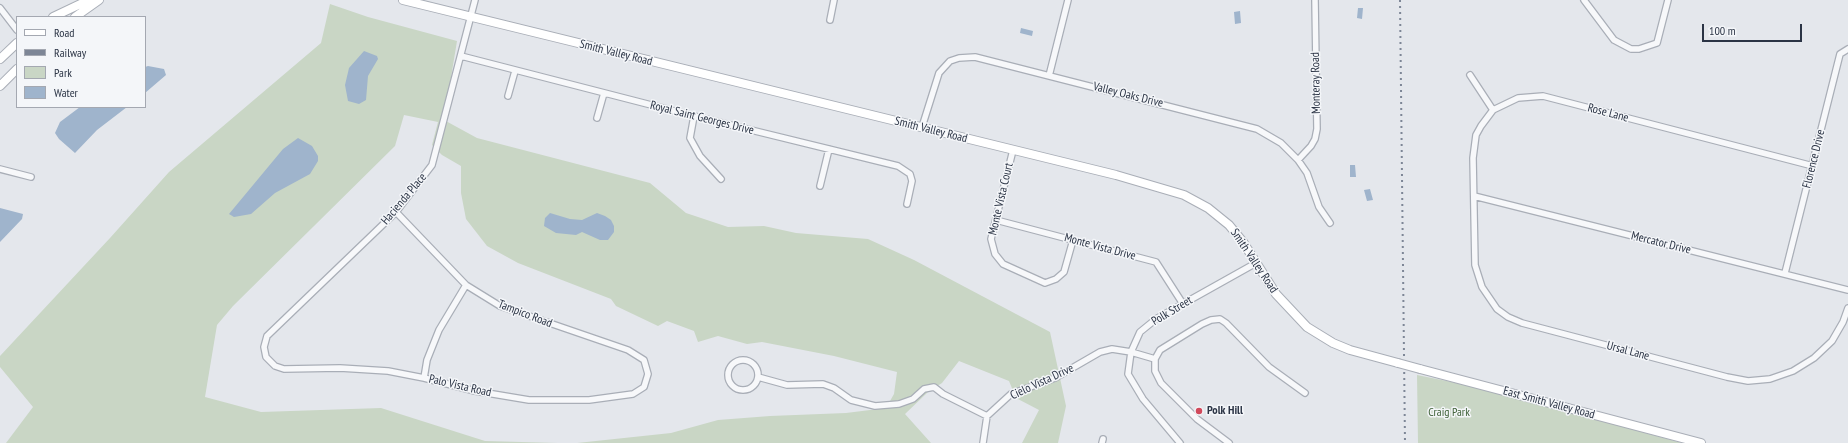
<!DOCTYPE html>
<html>
<head>
<meta charset="utf-8">
<style>
  body { margin:0 }
  #map { position:relative; width:1848px; height:443px; overflow:hidden; background:#e4e7ec; font-family:"PT Sans Narrow",sans-serif }
  canvas { display:block }
  .legend { position:absolute; left:16px; top:16px; width:130px; height:92px; box-sizing:border-box; background:#f4f6f9; border:1px solid #a4a8b1; margin:0; padding:5px 7px; list-style:none; font-size:12px; color:#2b3445 }
  .legend li { display:flex; align-items:center; gap:8px; height:20px }
  .legend b { width:20px; border:1px solid #a4a8b1 }
  .scale { position:absolute; left:1702px; top:24px; width:100px; height:18px; box-sizing:border-box; border:2px solid #2b3445; border-top:0; padding-left:5px; font-size:12px; line-height:14px; white-space:nowrap; color:#2b3445; -webkit-text-stroke:3px #f4f6f9; paint-order:stroke }
</style>
</head>
<body>
<div id="map">
<canvas width="1848" height="443"></canvas>
<ul class="legend">
<li><b style="height:5px;background:#fff"></b>Road</li>
<li><b style="height:5px;background:#7d8696"></b>Railway</li>
<li><b style="height:11px;background:#c9d6c5"></b>Park</li>
<li><b style="height:11px;background:#9fb4cc"></b>Water</li>
</ul>
<div class="scale">100 m</div>
</div>
<script>
const c = document.querySelector('canvas').getContext('2d');
c.lineJoin = 'round';
function fill(path, color) { c.fillStyle = color; c.fill(path, 'evenodd'); }
const poly = rows => new Path2D(rows.map(r => 'M' + r).join(''));
function trace(path, color, width, dash) { c.strokeStyle = color; c.lineWidth = width; c.lineCap = dash ? 'butt' : 'round'; c.setLineDash(dash || []); c.stroke(path); }
function write(font, color, halo, rows, align = 'center') {
  c.font = font + ' "PT Sans Narrow",sans-serif'; c.lineWidth = 3; c.setLineDash([]); c.textBaseline = 'middle'; c.strokeStyle = halo; c.fillStyle = color; for (const [text, x, y, turn = 0] of rows) {
    c.save(); c.translate(x, y); c.rotate((+turn || 0) * Math.PI / 180); c.textAlign = isNaN(turn) ? turn : align; if (halo) c.strokeText(text, 0, 0); c.fillText(text, 0, 0); c.restore();
  }
}
fill(poly([
  [330,4,368,17,457,41,444,120,477,138,650,183,686,213,728,227,764,226,796,233,868,239,914,260,1050,332,1066,406,1058,443,1022,443,1039,410,1016,398,1009,381,959,361,942,383,928,392,905,414,931,443,577,443,671,433,718,420,770,416,846,413,886,408,894,394,897,372,834,356,762,342,747,344,718,336,698,342,694,331,667,321,658,326,616,306,611,299,518,263,487,246,466,219,461,193,461,166,442,155,432,145,438,122,404,115,395,146,233,306,217,325,205,397,261,412,381,408,485,441,558,443,6,443,33,407,0,367,0,356,110,238,169,172,321,43],
  [1417,375,1491,390,1682,443,1418,443]
]), '#c9d6c5');
fill(poly([
  [1358,8,1363,8,1362,19,1357,18],
  [1240,11,1241,23,1235,24,1234,12],
  [1021,28,1033,31,1032,36,1020,33],
  [364,51,377,56,378,59,368,76,366,100,359,104,348,101,345,85,349,68],
  [148,66,164,69,166,75,145,93,145,67],
  [80,107,127,107,97,130,75,153,59,139,55,133,60,122],
  [298,138,312,146,318,156,318,161,310,174,275,193,251,214,234,217,229,214,283,149],
  [1350,165,1355,165,1356,177,1350,177],
  [1370,189,1373,200,1367,201,1364,190],
  [0,208,23,214,22,219,0,242],
  [550,213,570,219,582,220,597,213,605,216,611,220,614,226,614,232,608,240,600,240,582,232,576,235,556,233,544,226,545,218]
]), '#9fb4cc');
const street = poly([
  [1584,0,1614,40,1631,49,1639,49,1657,43,1668,0],
  [0,8,17,30],
  [830,20,834,0],
  [461,56,694,116,898,166,910,174,912,181,907,204],
  [1470,75,1493,110],
  [1049,76,1068,0],
  [508,96,515,71],
  [694,116,690,138,700,156,721,179],
  [597,118,604,93],
  [922,127,939,73,950,61,959,58,975,57,1257,129,1281,143,1298,160,1307,173,1319,207,1330,223],
  [1013,150,991,239,995,254,1003,264,1045,283,1056,279,1064,272,1073,240],
  [1298,160,1311,146,1315,139,1317,129,1315,0],
  [1813,166,1543,96,1518,98,1493,110,1481,126,1476,135,1473,158,1475,265,1482,287,1497,309,1508,317,1522,323,1727,377,1748,381,1770,379,1793,371,1814,358,1832,341,1843,322,1848,308],
  [0,169,31,177],
  [820,186,829,149],
  [1474,196,1848,290],
  [396,212,466,285,500,306,628,350,644,360,648,374,644,387,633,394,589,400,529,400,475,391,424,378,388,371,340,368,284,369,275,366,266,357,264,347,267,336,396,212,432,165,475,0],
  [996,220,1156,262,1183,304],
  [1785,273,1840,54,1848,49],
  '728 375a15 15 0 1 1 30 0a15 15 0 1 1-30 0Z',
  [758,377,787,385,823,384,834,388,851,400,875,406,899,404,913,399,924,389,934,387,943,394,987,416,1011,394,1055,378,1100,352,1112,349,1131,352,1155,359],
  [424,378,427,360,439,330,466,285],
  [983,443,987,416],
  [1102,443,1103,439],
  [1180,443,1143,399,1128,374,1131,352,1140,332,1156,319,1256,263],
  [1229,443,1197,419,1161,383,1155,371,1155,359,1160,350,1202,324,1211,320,1220,319,1226,323,1269,367,1305,393]
]);
const secondary = poly([
  [403,0,1116,175,1184,195,1208,208,1229,225,1243,242,1276,294,1307,327,1333,343,1350,350,1398,363],
  [53,17,89,0],
  [75,17,99,0],
  [0,59,17,43],
  [0,86,17,69],
  [1420,369,1701,443]
]);
trace(street, '#a9aeb7', 8);
trace(secondary, '#a9aeb7', 10);
trace(street, '#f7f8fa', 5.5);
trace(secondary, '#fff', 8);
trace(poly([
  [1400,0,1405,443]
]), '#7d8696', 2, [2, 4]);
const secondaryBridge = poly([
  [1398,363,1420,369]
]);
trace(secondaryBridge, '#a9aeb7', 10, []);
trace(secondaryBridge, '#fff', 8);
for (const [x, y, r, color] of [
  [1199,411,4,"#d1495b"]
]) { const dot = new Path2D(); dot.arc(x, y, r, 0, 2 * Math.PI); c.fillStyle = color; c.fill(dot); trace(dot, '#f4f6f9', 1.5); }
write('12px', '#2b3445', '#f4f6f9', [
  ["Smith Valley Road",616,53,14],
  ["Monteray Road",1316,83,-91],
  ["Valley Oaks Drive",1128,95,14],
  ["Rose Lane",1608,113,15],
  ["Royal Saint Georges Drive",702,118,14],
  ["Smith Valley Road",931,130,14],
  ["Florence Drive",1814,159,-76],
  ["Hacienda Place",404,199,-50],
  ["Monte Vista Court",1001,199,-77],
  ["Mercator Drive",1661,243,14],
  ["Monte Vista Drive",1100,247,15],
  ["Smith Valley Road",1254,261,56],
  ["Polk Street",1172,311,-31],
  ["Tampico Road",525,314,21],
  ["Ursal Lane",1628,351,15],
  ["Cielo Vista Drive",1042,382,-25],
  ["Palo Vista Road",460,386,13],
  ["East Smith Valley Road",1549,403,15]
]);
write('bold 12px', '#2b3445', '#f4f6f9', [
  ["Polk Hill",1207,411]
], 'left');
write('12px', '#3f6138', '#f4f6f9', [
  ["Craig Park",1449,413]
]);
</script>
</body>
</html>
